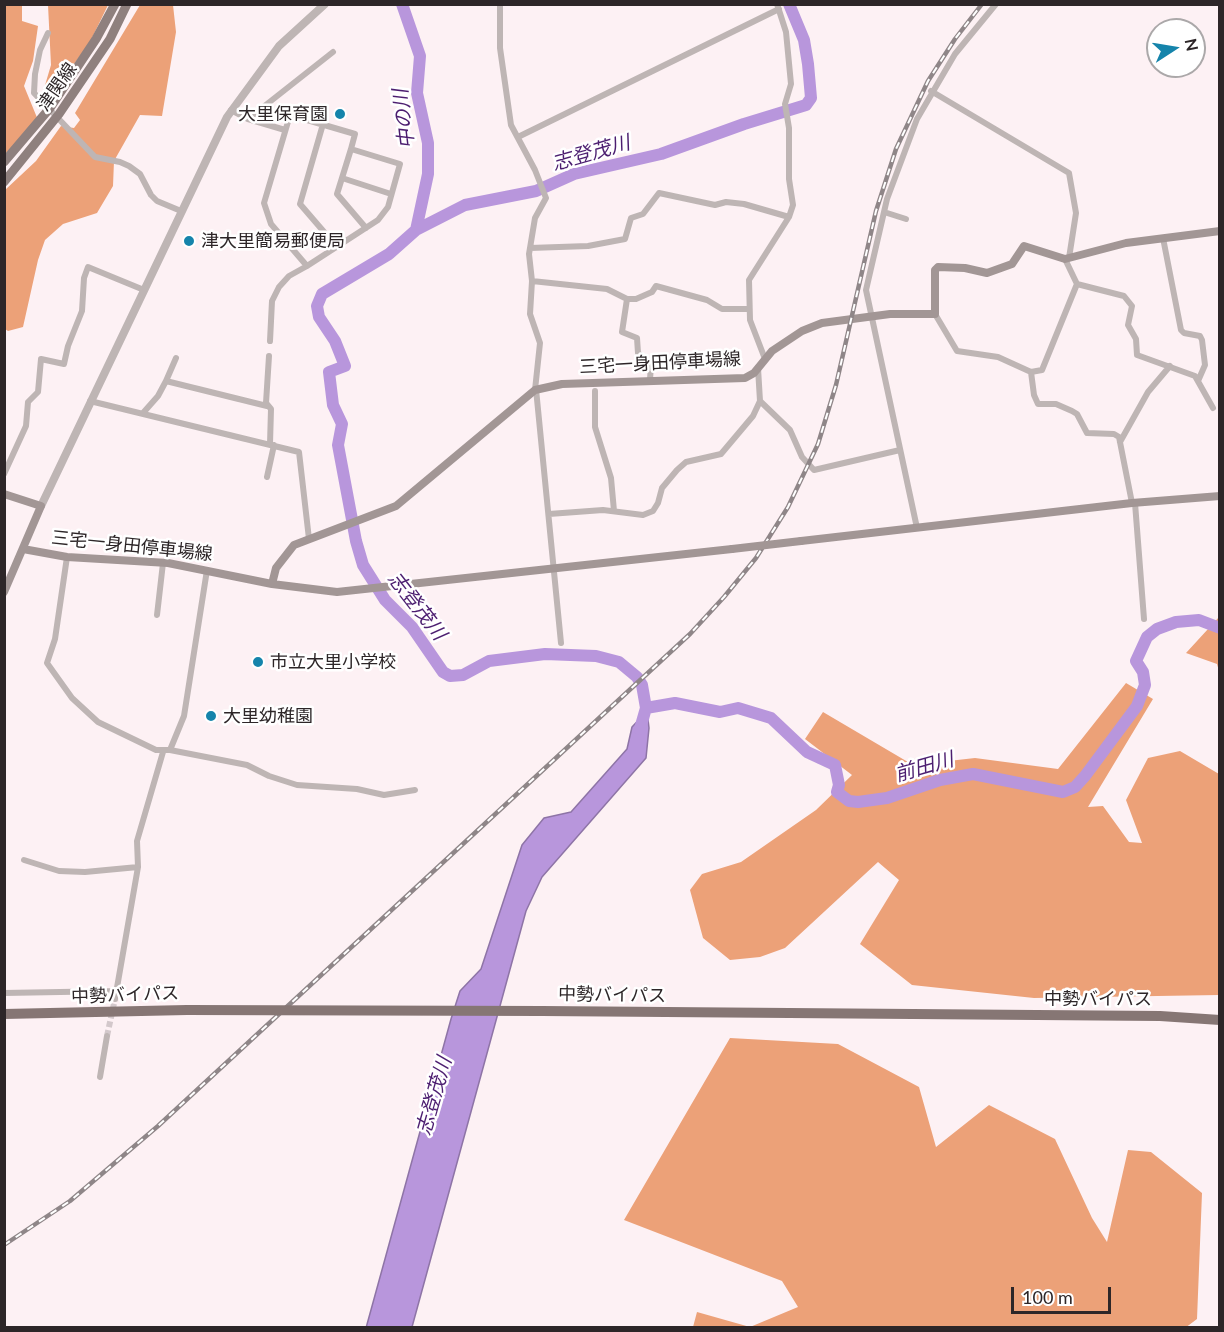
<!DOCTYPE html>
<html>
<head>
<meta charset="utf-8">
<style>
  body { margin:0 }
  #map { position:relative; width:1224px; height:1332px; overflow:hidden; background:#fdf1f4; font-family:Lato,sans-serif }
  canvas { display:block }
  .frame { position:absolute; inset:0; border:6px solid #2d2628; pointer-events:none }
  .north { position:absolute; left:1146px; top:18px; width:60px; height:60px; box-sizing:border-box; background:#fff; border:2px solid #aba8a9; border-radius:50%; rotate:78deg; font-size:16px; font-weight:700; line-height:24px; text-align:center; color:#2d2628 }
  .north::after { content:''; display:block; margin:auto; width:21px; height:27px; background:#1584ab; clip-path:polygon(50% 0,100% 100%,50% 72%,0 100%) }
  .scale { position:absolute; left:1011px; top:1287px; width:100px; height:27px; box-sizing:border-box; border:3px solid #2d2628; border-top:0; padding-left:8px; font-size:18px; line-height:21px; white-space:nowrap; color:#2d2628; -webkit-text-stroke:4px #fff; paint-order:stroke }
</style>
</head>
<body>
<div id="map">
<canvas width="1224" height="1332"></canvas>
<div class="frame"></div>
<div class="north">N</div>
<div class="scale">100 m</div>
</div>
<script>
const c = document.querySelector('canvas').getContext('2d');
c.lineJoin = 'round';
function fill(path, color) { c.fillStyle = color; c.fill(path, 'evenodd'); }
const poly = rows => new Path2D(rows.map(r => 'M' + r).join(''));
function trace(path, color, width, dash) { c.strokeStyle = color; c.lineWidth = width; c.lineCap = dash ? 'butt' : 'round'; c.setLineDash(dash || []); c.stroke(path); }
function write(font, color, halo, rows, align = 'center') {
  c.font = font + ' Lato,"Noto Sans JP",sans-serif'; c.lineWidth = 5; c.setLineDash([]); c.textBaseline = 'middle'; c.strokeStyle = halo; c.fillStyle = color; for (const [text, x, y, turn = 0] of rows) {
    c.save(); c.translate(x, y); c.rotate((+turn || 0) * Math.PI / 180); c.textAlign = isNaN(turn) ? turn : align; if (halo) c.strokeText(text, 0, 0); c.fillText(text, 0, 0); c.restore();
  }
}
fill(poly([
  [5,5,22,5,22,21,38,26,33,61,24,86,38,120,5,154],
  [48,5,108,5,90,42,51,96,43,92,51,65],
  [140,5,173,5,176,32,162,116,140,115,114,161,113,186,97,213,63,224,45,240,38,260,23,327,8,331,5,329,5,190,36,161,61,126,74,128,80,120,75,113],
  [1219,617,1219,671,1217,664,1186,653],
  [1126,683,1153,699,1088,807,1103,806,1129,842,1142,843,1126,800,1148,758,1180,751,1219,774,1219,995,1034,998,912,985,860,944,899,880,878,862,785,948,760,957,730,960,703,938,690,890,702,874,741,862,816,810,852,775,805,739,823,712,913,765,975,758,1058,769],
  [730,1038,838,1044,919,1087,936,1147,989,1105,1055,1139,1092,1218,1107,1242,1128,1150,1151,1152,1202,1193,1197,1319,1185,1328,693,1327,697,1312,750,1327,798,1307,782,1281,624,1220]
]), '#eca178');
const water = poly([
  [647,711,649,728,646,758,542,877,526,911,412,1327,366,1328,451,1019,460,991,481,969,522,845,544,818,571,812,627,749,632,727,647,711]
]);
fill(water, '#b896dc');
trace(water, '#8e74a6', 1.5);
trace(poly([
  [402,4,420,56,417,93,428,143,428,174,416,230],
  [646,708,675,703,720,712,738,708,771,718,807,752,835,765,839,785,837,792,849,801,858,802,887,798,940,780,973,774,1063,792,1075,787,1085,776,1137,706,1145,685,1143,672,1136,661,1147,637,1157,629,1176,622,1199,620,1220,628],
  [640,729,646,708,642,685,637,677,619,662,596,656,545,654,489,661,463,675,450,676,443,672,412,627,385,600,363,565,356,541,338,445,342,424,333,405,329,372,345,366,335,341,319,317,317,306,322,294,389,254,416,230,465,205,536,191,574,174,661,154,744,124,806,105,811,98,808,64,804,40,789,4]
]), '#b896dc', 12);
trace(poly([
  [107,1036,115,999]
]), '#d3c8cb', 6, [6, 3]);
trace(poly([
  [500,4,500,48,511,125,535,170,546,198,535,218,529,254,532,281,530,314,540,343,535,390],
  [48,33,40,50,35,74,34,93,95,157,120,162,129,166,140,174,151,195,157,201,181,211],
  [931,91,1069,173,1076,213,1069,258],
  [231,110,248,119,285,130],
  [248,119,333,52],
  [323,124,300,204,337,247],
  [518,137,779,9],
  [342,178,351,149],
  [884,212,906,219],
  [366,228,337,194,342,178,391,194],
  [1163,238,1181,330,1184,333,1200,336,1202,340,1205,365,1198,381],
  [530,248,588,246,625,239,631,218,643,214,659,193,715,205,726,202,744,204,789,217],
  [532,281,607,289,627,299,636,299,652,292,656,286,707,300,722,309,749,309],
  [1077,284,1124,296,1132,306,1128,325,1136,339,1137,355,1195,376,1213,408],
  [627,299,622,332,637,338,638,353,651,364,650,380],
  [935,314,957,351,998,357,1031,372,1042,370,1077,284,1065,259],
  [270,341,272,301,279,287,289,276,307,266,378,220,388,207,400,164,351,149,355,134,290,115,264,203,271,224,307,266],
  [269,356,266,403,271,409,270,444],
  [765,359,750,320,749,280,789,217,793,205,789,179,789,128,785,104,791,84,786,32,777,4],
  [1031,372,1034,395,1038,404,1056,404,1072,411,1077,414,1087,433,1114,434,1119,437,1132,503],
  [166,381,176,358],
  [536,389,561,643],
  [595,391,595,427,611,478,614,511],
  [90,401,299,452,309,539],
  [760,401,790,430,802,457,814,470,900,450],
  [143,413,158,396,166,381,267,406],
  [1120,442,1148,392,1170,366],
  [4,474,26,426,28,402,38,392,41,359,64,364,68,346,82,311,84,278,88,267,144,290],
  [267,477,274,445],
  [1135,503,1144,619],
  [549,514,603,510,643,515,653,511,658,503,662,488,677,470,686,462,721,454,753,416,760,401,758,368],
  [917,528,866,290,887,199,917,119,955,54,996,4],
  [67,557,55,639,47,663,72,698,98,722,156,750,170,750,247,765,269,776,297,785,357,789,384,795,415,790],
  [157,615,163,563],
  [170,750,184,716,207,570],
  [24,860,59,871,85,872,138,867],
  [4,993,116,991],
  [115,999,138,867,137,841,163,752],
  [100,1077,107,1036]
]), '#beb5b4', 6);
trace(poly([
  [41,506,227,117,279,46,325,4]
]), '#beb5b4', 8);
trace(poly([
  [4,494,41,506,4,592],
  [801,541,1132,503,1220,496],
  [23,549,67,557,168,563,272,584,337,592,732,549],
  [272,584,276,568,294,545,396,506,535,390,562,384,745,378,754,373,772,351,802,331,822,323,890,314,935,314,935,270,938,267,965,268,987,273,1012,264,1024,246,1065,259,1126,243,1220,231]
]), '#a29695', 8);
trace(poly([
  [4,162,50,108,96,39,115,4],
  [4,182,59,114,110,39,127,4]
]), '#8f807e', 9);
trace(poly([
  [542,1011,1160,1016,1220,1020],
  [4,1014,187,1010]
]), '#867674', 10);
const rail = poly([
  [4,1245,70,1201,158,1126,690,634,724,597,756,558,788,507,818,444,836,385,876,211,896,149,928,81,955,39,982,4]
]);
trace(rail, '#8f8688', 4.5);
trace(rail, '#fff', 2, [7]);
trace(poly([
  [732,549,801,541]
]), '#a29695', 8);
trace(poly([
  [187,1010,542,1011]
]), '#867674', 10);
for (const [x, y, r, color] of [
  [340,114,6,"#1584ab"],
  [189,241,6,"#1584ab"],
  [258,662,6,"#1584ab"],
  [211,716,6,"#1584ab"]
]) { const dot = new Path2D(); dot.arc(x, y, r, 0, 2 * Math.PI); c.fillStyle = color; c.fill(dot); trace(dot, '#fff', 2); }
write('18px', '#2d2628', '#fff', [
  ["津関線",57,87,-55],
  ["三宅一身田停車場線",660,363,-3],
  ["三宅一身田停車場線",132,546,6],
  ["中勢バイパス",125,995,-2],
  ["中勢バイパス",612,995,1],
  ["中勢バイパス",1098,999]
]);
write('18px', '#2d2628', '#fff', [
  ["大里保育園",328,114,"right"],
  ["津大里簡易郵便局",201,241],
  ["市立大里小学校",270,662],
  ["大里幼稚園",223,716]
], 'left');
write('italic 20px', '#4c1e70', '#fff', [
  ["中の川",404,119,-97],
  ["志登茂川",591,153,-16],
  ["志登茂川",417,606,52],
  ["前田川",924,767,-16],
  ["志登茂川",434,1096,-74]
]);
</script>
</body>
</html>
